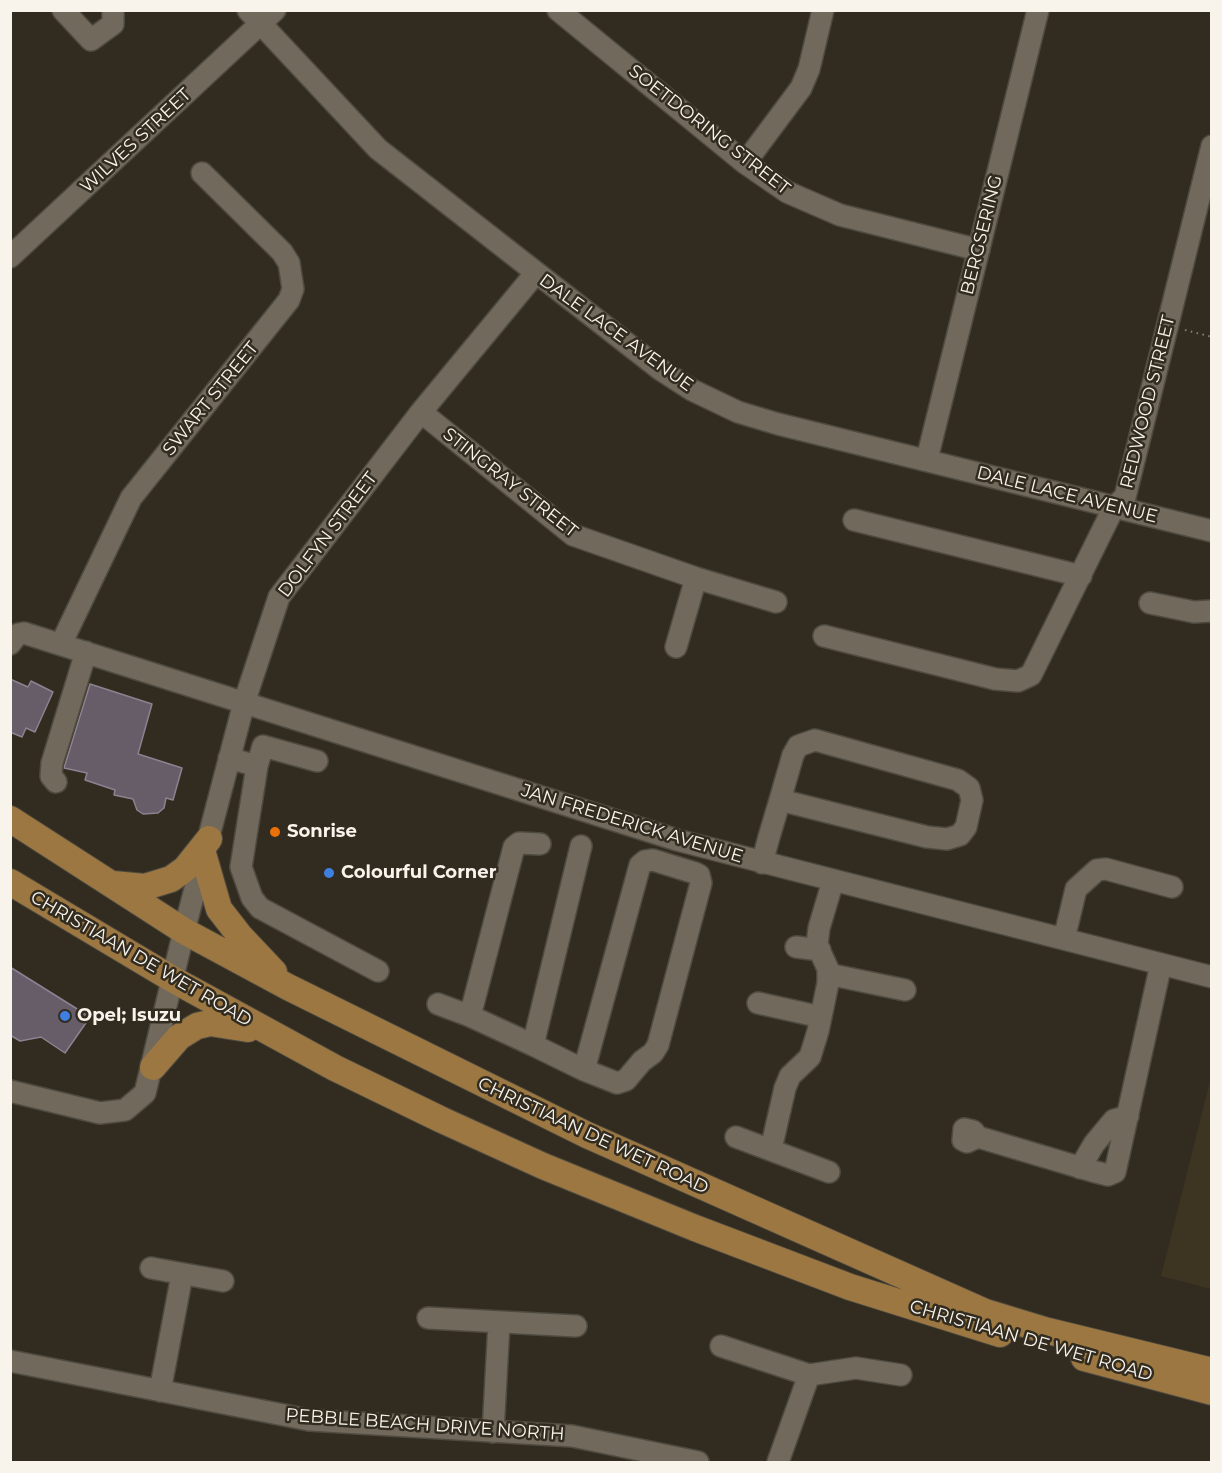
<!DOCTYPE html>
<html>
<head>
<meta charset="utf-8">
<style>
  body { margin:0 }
  #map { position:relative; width:1222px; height:1473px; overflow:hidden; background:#322c20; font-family:Montserrat,sans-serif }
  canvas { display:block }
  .frame { position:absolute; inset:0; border:12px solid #f8f4ec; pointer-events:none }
</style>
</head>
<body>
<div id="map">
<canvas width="1222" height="1473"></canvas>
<div class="frame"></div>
</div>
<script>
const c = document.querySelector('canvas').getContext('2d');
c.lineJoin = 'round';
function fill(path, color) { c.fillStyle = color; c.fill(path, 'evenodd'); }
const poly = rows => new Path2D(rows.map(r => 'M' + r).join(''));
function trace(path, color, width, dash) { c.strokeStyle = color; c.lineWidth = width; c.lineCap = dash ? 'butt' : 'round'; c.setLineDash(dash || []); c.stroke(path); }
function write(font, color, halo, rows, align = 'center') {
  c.font = font + ' Montserrat,sans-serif'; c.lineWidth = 5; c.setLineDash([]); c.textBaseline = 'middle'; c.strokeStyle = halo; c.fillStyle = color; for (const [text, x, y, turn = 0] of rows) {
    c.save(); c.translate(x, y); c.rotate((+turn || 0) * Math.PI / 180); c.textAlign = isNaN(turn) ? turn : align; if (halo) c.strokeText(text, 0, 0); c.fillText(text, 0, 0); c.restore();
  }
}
fill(poly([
  [1211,1077,1211,1289,1161,1276]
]), '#3d3422');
const building = poly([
  [10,679,28,687,31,681,53,692,35,732,26,728,22,737,10,732,10,679],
  [90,684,152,704,138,754,182,768,173,800,166,798,164,808,158,813,143,814,137,810,133,799,114,795,115,790,85,780,87,773,64,768,90,684],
  [10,967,90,1017,65,1053,41,1037,20,1041,10,1035,10,967]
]);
fill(building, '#665d69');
trace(building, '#8c8290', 1.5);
const minor = poly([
  [63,10,91,40,113,24,113,10],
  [248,10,378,149,661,370,692,390,738,412,778,424,1212,531],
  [558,10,745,163,787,192,840,215,979,250],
  [745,163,801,88,809,69,823,10],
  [10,257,275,10],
  [421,412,573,535,696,578,776,602],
  [927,459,1038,10],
  [854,520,1081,576],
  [1150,603,1194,612,1212,611],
  [824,636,995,679,1018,681,1031,675,1114,507,1125,497,1212,146],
  [10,644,18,634,24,633,677,840,1212,977],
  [61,644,131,498,289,300,293,289,289,263,282,252,202,173],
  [676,647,696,578],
  [229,758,257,766,241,867,252,898,260,908,378,971],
  [257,766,263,746,317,761],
  [56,782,51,776,52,763,86,652],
  [540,844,519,843,514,847,470,1016,533,1045,581,846],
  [762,863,769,837,780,800,793,755,798,746,815,740,958,780,969,788,972,800,966,827,960,835,947,839,927,837,780,800],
  [1064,939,1076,889,1097,870,1106,869,1172,887],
  [796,947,820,950],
  [828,974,905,990],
  [758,1003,821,1017],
  [438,1004,470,1016],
  [533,1045,584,1070,617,1083,626,1080,642,1061,653,1053,658,1045,701,883,699,875,695,873,653,860,645,861,640,865,584,1070],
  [10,1091,100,1113,125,1110,145,1093,184,931,244,703,279,597,421,412,535,274],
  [736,1137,829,1172],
  [978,1137,973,1131,964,1129,963,1140,967,1142,978,1137,1092,1171,1108,1175,1115,1172,1161,964],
  [771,1149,785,1088,790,1076,810,1057,818,1031,828,983,828,969,817,945,819,928,833,881],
  [1080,1168,1094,1144,1114,1120,1128,1116],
  [151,1268,223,1281],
  [428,1318,576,1326],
  [721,1346,809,1375,778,1462],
  [10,1361,309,1420,572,1436,698,1462],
  [809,1375,856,1368,901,1375],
  [160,1391,182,1275],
  [493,1432,499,1323]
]);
const major = poly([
  [10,819,184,931,288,987,587,1135,985,1312,1044,1330,1212,1371],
  [204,857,219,909,240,936,274,972],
  [10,882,174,980,335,1068,442,1120,543,1166,695,1228,850,1287,1000,1334],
  [113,884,145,887,171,879,185,869,209,839],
  [153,1067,179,1037,197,1026,210,1023,248,1029],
  [1084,1358,1212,1392]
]);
trace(minor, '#4f4a3f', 24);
trace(major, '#4f4a3f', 28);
trace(poly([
  [1185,330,1212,337]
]), '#89847a', 2, [1.5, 4.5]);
trace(minor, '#70695c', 21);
trace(major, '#9c7742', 26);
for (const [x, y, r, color] of [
  [275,832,6,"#e8710a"],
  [329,873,6,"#3f7fe0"],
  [65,1016,6,"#3f7fe0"]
]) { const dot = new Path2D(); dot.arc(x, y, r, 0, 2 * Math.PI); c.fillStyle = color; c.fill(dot); trace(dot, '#322c20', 2); }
write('18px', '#f8f4ec', '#322c20', [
  ["SOETDORING STREET",709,130,38],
  ["WILVES STREET",136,141,-43],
  ["BERGSERING",982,235,-76],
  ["DALE LACE AVENUE",616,333,36],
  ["SWART STREET",211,399,-51],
  ["REDWOOD STREET",1148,402,-76],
  ["STINGRAY STREET",510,483,38],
  ["DALE LACE AVENUE",1067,495,14],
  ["DOLFYN STREET",328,535,-53],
  ["JAN FREDERICK AVENUE",632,824,17],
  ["CHRISTIAAN DE WET ROAD",141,959,30],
  ["CHRISTIAAN DE WET ROAD",593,1136,25],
  ["CHRISTIAAN DE WET ROAD",1031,1341,16],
  ["PEBBLE BEACH DRIVE NORTH",425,1425,4]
]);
write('bold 18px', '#f8f4ec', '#322c20', [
  ["Sonrise",287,832],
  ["Colourful Corner",341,873],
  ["Opel; Isuzu",77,1016]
], 'left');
</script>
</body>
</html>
